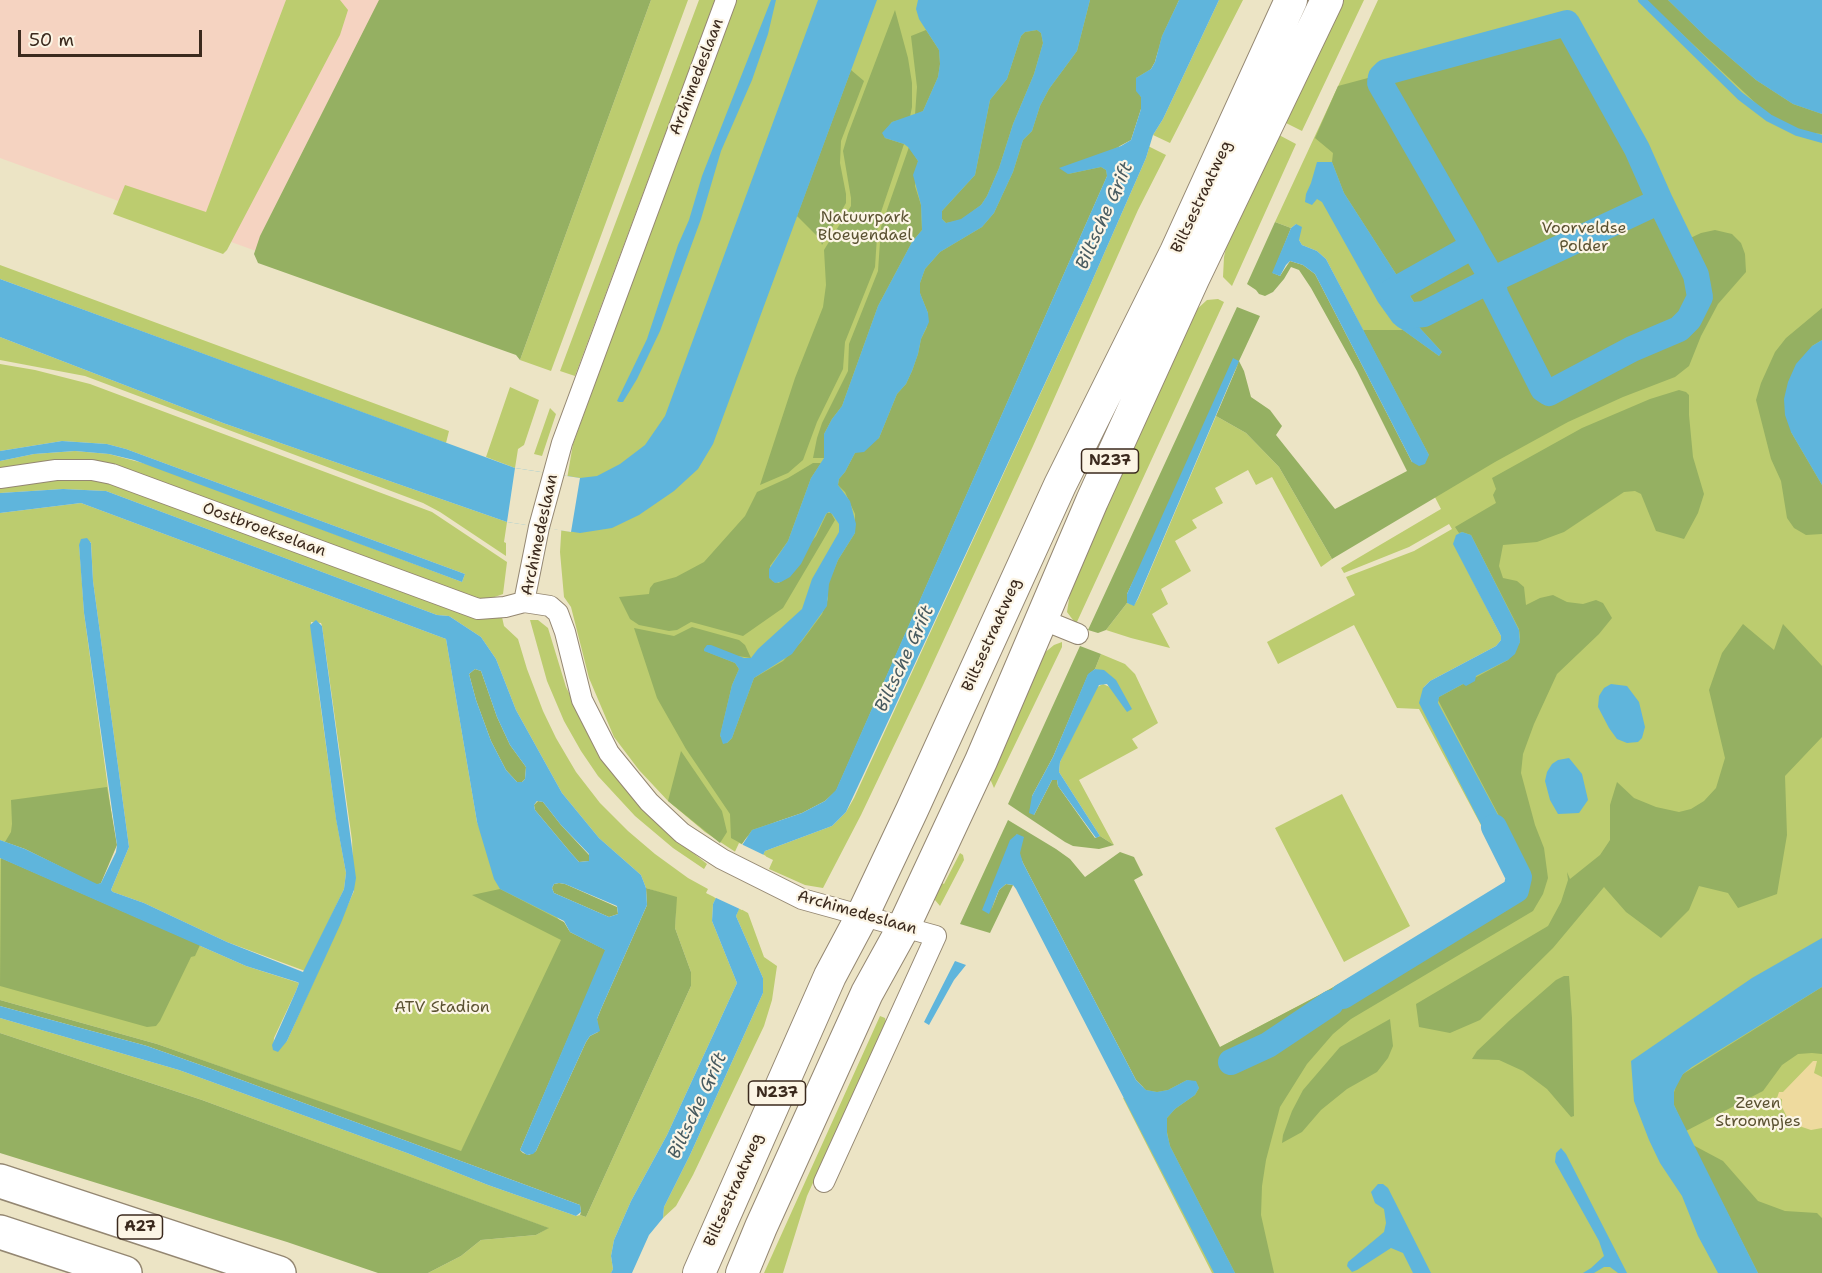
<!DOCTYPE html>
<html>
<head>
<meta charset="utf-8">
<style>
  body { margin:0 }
  #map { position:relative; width:1822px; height:1273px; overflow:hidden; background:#ece4c5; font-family:"Shantell Sans",sans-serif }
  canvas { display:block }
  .scale { position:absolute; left:18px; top:30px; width:184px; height:27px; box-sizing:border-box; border:3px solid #3b2a1e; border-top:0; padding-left:8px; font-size:18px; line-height:21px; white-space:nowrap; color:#3b2a1e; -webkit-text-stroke:4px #fcf5e5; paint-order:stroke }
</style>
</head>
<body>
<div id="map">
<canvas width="1822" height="1273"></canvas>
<div class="scale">50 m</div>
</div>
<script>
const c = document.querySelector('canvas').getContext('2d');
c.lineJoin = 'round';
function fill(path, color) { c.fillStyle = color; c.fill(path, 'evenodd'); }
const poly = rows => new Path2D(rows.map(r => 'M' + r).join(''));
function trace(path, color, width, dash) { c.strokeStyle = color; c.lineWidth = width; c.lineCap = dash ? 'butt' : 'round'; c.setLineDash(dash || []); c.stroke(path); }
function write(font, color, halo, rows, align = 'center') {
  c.font = font + ' "Shantell Sans",sans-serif'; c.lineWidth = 4.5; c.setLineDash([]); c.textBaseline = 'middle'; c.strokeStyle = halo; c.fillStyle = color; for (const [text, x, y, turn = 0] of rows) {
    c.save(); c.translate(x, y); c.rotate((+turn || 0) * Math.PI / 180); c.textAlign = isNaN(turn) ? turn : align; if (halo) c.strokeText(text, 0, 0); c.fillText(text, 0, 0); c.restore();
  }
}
fill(poly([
  [0,0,389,0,278,259,0,158]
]), '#f5d3c1');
fill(poly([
  [286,0,340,0,348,10,340,35,227,250,223,254,113,214,125,185,206,212],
  [651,0,688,0,551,371,520,360],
  [699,0,715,0,575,376,560,371],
  [735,0,1179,0,1107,176,836,790,745,838,737,853,705,832,668,801,639,770,614,737,589,678,571,607,564,597,560,552,563,502,573,444],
  [1219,0,1243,0,1170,143,1153,135,1163,119],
  [1344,0,1364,0,1302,131,1284,122],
  [1378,0,1687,0,1822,98,1822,1273,1212,1273,1123,1098,1323,993,1473,908,1509,883,1491,844,1419,709,1397,708,1354,625,1278,664,1267,642,1355,595,1346,577,1414,551,1452,529,1449,524,1409,547,1344,573,1341,568,1441,509,1419,466,1363,330,1326,259,1317,251,1302,245,1299,240,1296,224,1291,228,1275,222],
  [1456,537,1511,642,1423,688,1430,681,1496,646,1501,640,1501,636,1454,544],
  [1279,135,1296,144,1232,286,1223,277,1224,257,1228,238],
  [1148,146,1166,155,1138,210,1033,446,923,685,861,815,823,888,805,885,769,869,773,860,763,855,765,851,832,826,846,812,854,798,1085,297,1146,158,1149,148],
  [0,265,449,431,446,443,0,279],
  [1218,299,1224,302,1076,624,1067,612,1072,580,1195,311,1207,300],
  [0,337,223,423,507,522,504,542,506,543,506,556,440,512,423,503,85,376,0,360],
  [0,364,35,370,90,384,432,512,507,562,503,594,489,599,479,599,463,595,128,472,0,471,0,461,34,454,75,451,109,454,154,466,462,582,465,574,126,449,107,444,62,441,0,451],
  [510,387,539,400,524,445,518,449,515,468,486,457],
  [550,408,556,414,542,456,534,454],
  [1216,416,1246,433,1279,467,1332,559,1321,567,1272,477,1256,485,1248,470,1215,488,1223,503,1192,520,1197,528,1175,541,1191,571,1161,589,1168,604,1152,614,1170,648,1131,638,1106,630,1127,603,1134,605,1138,599],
  [42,478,89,479,116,484,471,616,502,617,504,626,518,639,527,669,543,711,556,738,576,772,600,803,628,831,655,854,688,878,708,889,706,893,716,898,713,904,712,921,737,983,667,1135,631,1201,614,1240,611,1256,613,1269,611,1273,428,1273,461,1256,481,1240,536,1235,548,1228,202,1100,0,1033,0,1018,179,1070,407,1153,488,1185,576,1216,580,1215,586,1217,691,986,691,972,675,928,676,898,646,888,641,875,599,838,562,793,516,710,496,659,481,637,449,616,437,615,106,491,63,489,0,493,0,484],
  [81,503,446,639,477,822,480,829,570,932,461,1152,157,1044,0,1000,0,858,246,966,296,982,299,983,296,991,274,1038,273,1050,287,1041,354,891,352,840,322,626,321,623,311,622,317,680,336,818,346,873,344,889,305,971,227,942,144,903,113,892,111,890,129,847,93,581,91,542,79,545,81,569,84,613,114,832,5,842,0,840,0,513],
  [530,620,538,620,548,628,566,687,604,762,641,807,663,829,707,864,704,869,673,848,635,816,598,776,581,751,564,721,547,681],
  [1062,642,1062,647,994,788,988,774,1043,654,1054,645],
  [1101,654,1125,664,1135,674,1158,723,1132,739,1138,748,1079,780,1114,845,1100,836,1059,772,1060,762,1095,688,1103,684,1110,687,1101,671,1095,669],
  [1342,794,1410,926,1344,962,1275,828],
  [960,853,963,855,964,860,940,906,935,900,936,890,940,882,944,884],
  [739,908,748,913,764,957,777,966,772,1000,764,1026,693,1175,676,1206,663,1218,664,1207,690,1155,763,993,763,978,736,916],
  [880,1016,885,1018,886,1022,807,1196,783,1273,764,1273]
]), '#bccc6f');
fill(poly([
  [379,0,651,0,520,360,516,355,258,263,254,254,260,236],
  [1090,0,1179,0,1162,36,1155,62,1151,69,1136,78,1141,97,1141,109,1131,140,1068,174,1101,167,1106,170,1107,176,836,791,825,801,802,813,752,830,742,844,731,838,730,814,686,749,657,698,634,628,674,636,692,627,739,640,745,645,751,658,705,651,735,663,739,669,732,685,720,736,727,743,732,738,754,678,783,661,802,641,822,614,828,599,828,584,838,560,855,533,855,514,845,492,838,485,839,479,845,472,855,453,879,438,897,394,906,384,912,371,918,354,921,339,927,327,928,313,920,293,920,283,925,269,940,252,982,227,994,213,1013,172,1023,140,1032,131,1040,106,1049,89,1077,51],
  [1646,0,1668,0,1707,38,1756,80,1793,104,1822,114,1822,134,1795,131,1763,110],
  [895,10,908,58,912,83,912,107,910,117,892,122,883,133,885,138,904,144,878,221,875,267,845,342,843,369,817,422,803,460,788,473,760,485,795,378,823,307,826,285,824,250,851,206,851,198,843,151,848,134],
  [1564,23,1589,64,1684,241,1701,233,1715,230,1732,234,1741,243,1745,254,1746,272,1718,304,1701,336,1689,366,1675,377,1623,397,1568,422,1495,462,1332,559,1279,467,1246,433,1216,416,1239,362,1127,594,1127,603,1106,630,1098,633,1088,630,1237,307,1260,316,1239,361,1244,371,1251,397,1270,410,1282,426,1276,435,1335,509,1407,471,1357,371,1311,288,1299,270,1291,267,1284,279,1273,292,1265,296,1259,294,1256,290,1247,284,1275,222,1291,228,1273,273,1280,276,1290,261,1303,265,1315,274,1412,462,1429,455,1363,330,1403,330,1439,356,1442,352,1419,327,1417,323,1423,316,1344,193,1332,162,1333,153,1315,138,1338,86,1409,67,1478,44],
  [926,30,939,50,940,64,938,77,923,111,915,115,917,87,911,36],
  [1037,30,1041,33,1043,43,1034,74,1013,124,999,168,987,196,981,205,961,220,946,223,942,219,942,211,975,175,990,100,1007,79,1021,36,1025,32],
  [851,70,864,81,841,141,840,163,846,194,846,203,822,245,820,239,797,216],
  [909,147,918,161,915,186,921,205,922,230,912,242,878,306,842,406,832,419,824,434,824,458,813,458,817,438,822,423,848,371,849,344,878,271,881,227],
  [1822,308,1822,340,1812,346,1791,432,1822,485,1822,534,1806,535,1794,528,1787,518,1781,481,1771,459,1756,400,1761,383,1775,352,1786,338],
  [1679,390,1686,392,1689,395,1689,415,1693,457,1704,494,1698,513,1684,539,1656,531,1641,494,1635,491,1624,492,1564,532,1537,542,1503,545,1499,566,1503,578,1517,581,1524,587,1526,605,1540,598,1553,595,1567,602,1583,604,1596,600,1603,603,1612,618,1599,634,1557,674,1534,724,1523,754,1521,773,1535,825,1544,848,1548,878,1543,894,1533,911,1351,1019,1333,1034,1307,1064,1280,1107,1266,1160,1262,1186,1261,1215,1274,1273,1235,1273,1170,1146,1167,1132,1167,1118,1175,1109,1195,1095,1199,1088,1196,1082,1187,1080,1168,1090,1157,1092,1146,1090,1136,1080,1023,863,1020,856,1017,834,991,911,999,890,1006,884,1013,885,990,933,960,924,1008,820,1056,849,1070,859,1085,877,1120,852,1134,857,1143,875,1134,880,1220,1047,1323,993,1473,908,1509,883,1491,844,1527,869,1438,700,1439,697,1508,660,1520,642,1520,637,1519,629,1471,535,1462,532,1459,533,1455,527,1496,503,1493,495,1496,489,1492,478,1582,428,1650,399],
  [813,463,821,463,811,478,788,541,770,566,772,581,779,583,816,536,827,513,831,513,835,520,783,608,743,636,695,623,691,622,677,630,669,631,639,625,630,619,619,597,649,594,650,588,654,583,676,577,704,562,745,516,757,492,788,478],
  [1743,624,1774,650,1783,624,1822,666,1822,737,1785,776,1787,835,1777,894,1738,908,1728,893,1699,886,1689,910,1661,938,1626,912,1604,887,1553,948,1480,1020,1450,1033,1419,1027,1416,1004,1548,926,1561,902,1568,880,1567,872,1570,879,1600,855,1610,840,1610,805,1617,782,1634,798,1656,807,1679,812,1691,809,1704,801,1716,788,1725,758,1709,690,1722,653],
  [1080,646,1101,654,1095,669,1088,675,1053,757,1032,796,1034,815,1052,780,1057,780,1058,786,1095,838,1100,836,1114,845,1099,849,1073,846,1065,842,1008,804],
  [475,669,481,671,497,717,510,745,526,767,525,779,522,782,517,782,506,770,491,741,476,700,469,674],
  [681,751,722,811,727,832,720,843,668,801],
  [107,787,117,845,101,883,97,885,25,849,5,842,11,832,12,824,11,800],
  [538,801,543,802,561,825,589,855,589,861,579,862,571,853,535,810,534,805],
  [1,858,200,945,195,956,191,957,160,1021,156,1026,147,1027,0,986],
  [559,883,565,884,617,907,618,914,609,917,554,893,552,888,554,884],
  [646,888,677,897,675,928,691,972,691,986,586,1217,580,1215,581,1212,580,1205,209,1068,147,1046,0,1006,0,1000,157,1044,461,1151,561,940,472,895,500,889,564,922,570,932,606,950,520,1150,523,1153,529,1155,536,1151,586,1042,590,1036,598,1032,597,1019,601,1009,647,905],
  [1564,976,1569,976,1572,1018,1574,1116,1571,1117,1547,1089,1523,1071,1499,1060,1472,1059,1477,1051,1510,1020,1556,980],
  [1822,987,1822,1054,1812,1053,1798,1054,1782,1065,1763,1091,1686,1131,1674,1105,1673,1096,1677,1082,1683,1074],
  [1390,1019,1393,1046,1388,1058,1377,1072,1347,1089,1321,1110,1302,1132,1282,1143,1283,1135,1292,1111,1303,1090,1340,1047],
  [0,1033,202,1100,549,1228,536,1235,481,1240,461,1256,428,1273,378,1273,287,1242,0,1153],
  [1693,1145,1723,1161,1758,1201,1785,1211,1817,1213,1822,1218,1822,1273,1758,1273]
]), '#95b062');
fill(poly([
  [1813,1061,1817,1061,1814,1073,1822,1077,1822,1128,1811,1130,1799,1126,1787,1117,1782,1107,1782,1099,1777,1098,1779,1092,1783,1092]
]), '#eeda9e');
fill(poly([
  [771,0,776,0,768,34,752,80,721,151,701,219,660,331,637,379,623,402,619,402,617,401,647,339,678,245,689,220,702,176],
  [818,0,877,0,713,444,698,469,674,491,639,515,612,528,580,533,507,522,223,423,0,337,0,279,515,468,580,478,597,476,620,464,645,445,665,416],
  [918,0,1090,0,1077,51,1049,89,1040,106,1032,131,1023,140,1013,172,994,213,982,227,940,252,925,269,920,283,920,293,928,313,929,322,921,339,918,354,912,371,906,384,897,394,879,438,864,452,855,453,845,472,839,479,838,485,850,501,856,524,855,533,838,560,829,584,827,606,792,654,754,678,732,738,727,743,723,744,720,735,732,685,739,669,735,663,704,651,704,649,707,645,711,645,744,658,751,658,758,649,802,609,812,579,839,532,839,524,832,514,829,512,826,514,801,564,790,577,781,582,775,583,769,578,769,569,788,541,811,478,824,458,824,434,832,419,842,406,878,306,912,242,922,230,921,205,913,175,918,161,908,147,904,144,885,138,882,133,892,122,923,111,938,77,940,64,939,50,919,19,916,9],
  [1037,30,1041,33,1043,43,1034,74,1013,124,999,168,987,196,981,205,961,219,946,223,942,219,942,211,975,175,990,100,1007,79,1021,36,1025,32],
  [1179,0,1219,0,1163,119,1153,135,1146,158,1085,297,846,812,832,826,765,851,759,864,736,916,763,978,763,993,690,1155,664,1207,663,1218,649,1235,632,1273,611,1273,613,1269,611,1256,614,1240,631,1201,667,1135,737,983,712,921,713,904,737,853,752,830,802,813,825,801,836,790,1107,176,1106,170,1101,167,1068,174,1059,168,1121,146,1131,140,1141,109,1141,97,1136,91,1136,78,1151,69,1155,62,1162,36],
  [1668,0,1822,0,1822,114,1793,104,1756,80,1707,38],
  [1317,162,1332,162,1344,193,1423,316,1417,323,1419,327,1442,352,1439,356,1393,323,1378,302,1322,202,1317,199,1312,205,1305,202,1306,194,1311,183],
  [1296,224,1302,227,1299,240,1302,245,1317,251,1326,259,1429,455,1425,464,1419,466,1412,462,1315,274,1303,265,1290,261,1286,265,1280,276,1272,273,1291,228],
  [1822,340,1822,485,1791,432,1785,415,1784,399,1788,382,1796,364,1812,346],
  [1233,358,1239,361,1138,598,1134,606,1127,603,1127,594],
  [62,441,107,444,126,449,465,574,462,582,134,460,109,454,75,451,34,454,0,461,0,451],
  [63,489,106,491,437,615,449,616,481,637,496,659,516,710,562,793,599,838,641,875,646,888,647,905,601,1009,597,1019,600,1031,590,1036,586,1042,536,1151,533,1154,527,1155,520,1150,605,950,570,932,564,921,500,889,494,879,477,822,446,639,81,503,0,513,0,493],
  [475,669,481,671,497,717,510,745,526,767,525,779,522,782,517,782,506,770,491,741,476,700,469,674],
  [537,801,543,802,561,825,589,854,589,861,579,862,571,853,535,810,534,805],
  [559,883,565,884,617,906,618,914,609,917,554,893,552,888,554,884],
  [1462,532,1471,535,1519,630,1520,642,1515,654,1508,660,1476,676,1475,681,1466,686,1463,684,1439,697,1438,703,1528,871,1491,844,1419,703,1423,688,1430,681,1496,646,1501,640,1501,636,1453,544,1456,535],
  [87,538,91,543,93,581,129,847,111,890,113,892,144,903,227,942,303,972,344,889,346,873,336,819,310,625,316,620,322,626,356,878,354,890,341,923,287,1041,278,1052,273,1050,272,1045,296,991,299,983,297,982,246,966,0,858,0,840,25,849,97,884,101,883,116,852,117,845,84,613,79,545,81,539],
  [1095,669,1104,670,1116,680,1132,709,1127,712,1107,684,1099,685,1060,762,1059,772,1100,836,1096,838,1058,786,1057,780,1052,780,1034,815,1029,813,1032,796,1053,757,1088,674],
  [1611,684,1627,686,1639,702,1645,727,1642,738,1638,742,1627,743,1617,739,1609,728,1598,707,1599,696,1604,688],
  [1569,758,1582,774,1588,800,1579,813,1558,814,1550,800,1545,781,1547,772,1552,764,1558,760],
  [1017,834,1024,837,1020,853,1023,863,1136,1080,1146,1090,1157,1092,1168,1090,1187,1080,1196,1081,1199,1088,1195,1095,1175,1109,1167,1118,1167,1133,1170,1146,1235,1273,1214,1273,1016,889,1013,885,1006,884,999,890,989,914,982,910,1010,840],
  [1822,938,1822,987,1692,1067,1683,1074,1674,1091,1674,1105,1758,1273,1718,1273,1698,1236,1682,1196,1660,1163,1649,1140,1634,1101,1631,1061,1752,978],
  [955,961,966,965,954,980,929,1025,924,1022],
  [0,1006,147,1046,209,1068,580,1205,581,1212,576,1216,488,1185,407,1153,179,1070,0,1018],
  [1561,1148,1566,1154,1627,1273,1618,1273,1610,1267,1604,1267,1594,1273,1583,1273,1591,1268,1604,1256,1599,1241,1555,1162,1556,1153],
  [1378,1184,1383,1184,1388,1188,1431,1273,1413,1273,1403,1253,1391,1248,1357,1270,1352,1272,1347,1266,1348,1262,1384,1232,1386,1223,1384,1209,1375,1203,1371,1192]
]), '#5fb5dc');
fill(poly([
  [515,468,580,478,571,532,507,522],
  [739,843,766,856,742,910,714,897]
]), '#ece4c5');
trace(poly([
  [1642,0,1740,96,1769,118,1797,132,1822,139]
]), '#5fb5dc', 8);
trace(poly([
  [1391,292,1473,246,1493,280,1495,294,1543,389,1549,393,1632,349,1679,329,1689,319,1700,297,1696,275,1660,201],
  [1396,300,1405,316,1424,314,1481,285,1660,201,1637,149,1567,23,1386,72,1381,77,1380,83,1472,243],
  [1343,996,1516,890,1519,877,1494,827],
  [1231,1062,1268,1045,1331,1003]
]), '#5fb5dc', 26);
const street = poly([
  [0,478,56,470,92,470,112,474,478,609,505,607,524,602,550,606,558,613,565,632,582,700,609,753,649,802,682,833,722,859,802,899,936,936,824,1182],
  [524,602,539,527,562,443,726,0],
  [1041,619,1078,634]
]);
const primary = poly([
  [699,1273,830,976,862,916,912,810,1060,485,1176,252,1291,0],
  [742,1273,761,1227,867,993,904,926,981,761,1092,501,1193,279,1327,0]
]);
const highway = poly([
  [0,1181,279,1273],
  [0,1232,125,1273]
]);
trace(street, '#948772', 22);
trace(primary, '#948772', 34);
trace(highway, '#948772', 36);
trace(street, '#fff', 20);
trace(primary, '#fff', 32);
trace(highway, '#fff', 33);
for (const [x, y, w] of [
  [1110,461,57],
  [777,1093,57],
  [140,1227,45]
]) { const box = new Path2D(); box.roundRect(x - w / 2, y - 12, w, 24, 4.5); c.fillStyle = '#fcf5e5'; c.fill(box); trace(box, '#3b2a1e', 1.5); }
write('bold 15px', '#3b2a1e', null, [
  ["N237",1110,461],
  ["N237",777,1093],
  ["A27",140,1227]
]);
write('16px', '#3b2a1e', '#fcf5e5', [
  ["Archimedeslaan",697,77,-69],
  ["Biltsestraatweg",1202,197,-65],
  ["Oostbroekselaan",264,530,20],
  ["Archimedeslaan",540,535,-78],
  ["Biltsestraatweg",992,635,-66],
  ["Archimedeslaan",857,913,16],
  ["Biltsestraatweg",734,1190,-66]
]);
write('16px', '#5b5232', '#fcf5e5', [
  ["Natuurpark",865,218],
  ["Bloeyendael",865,236],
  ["Voorveldse",1584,229],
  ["Polder",1584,247],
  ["ATV Stadion",442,1008],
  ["Zeven",1758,1104],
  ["Stroompjes",1758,1122]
]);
write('italic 18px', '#485b60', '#fcf5e5', [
  ["Biltsche Grift",1105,216,-66],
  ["Biltsche Grift",905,659,-65],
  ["Biltsche Grift",698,1106,-65]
]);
</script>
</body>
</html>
